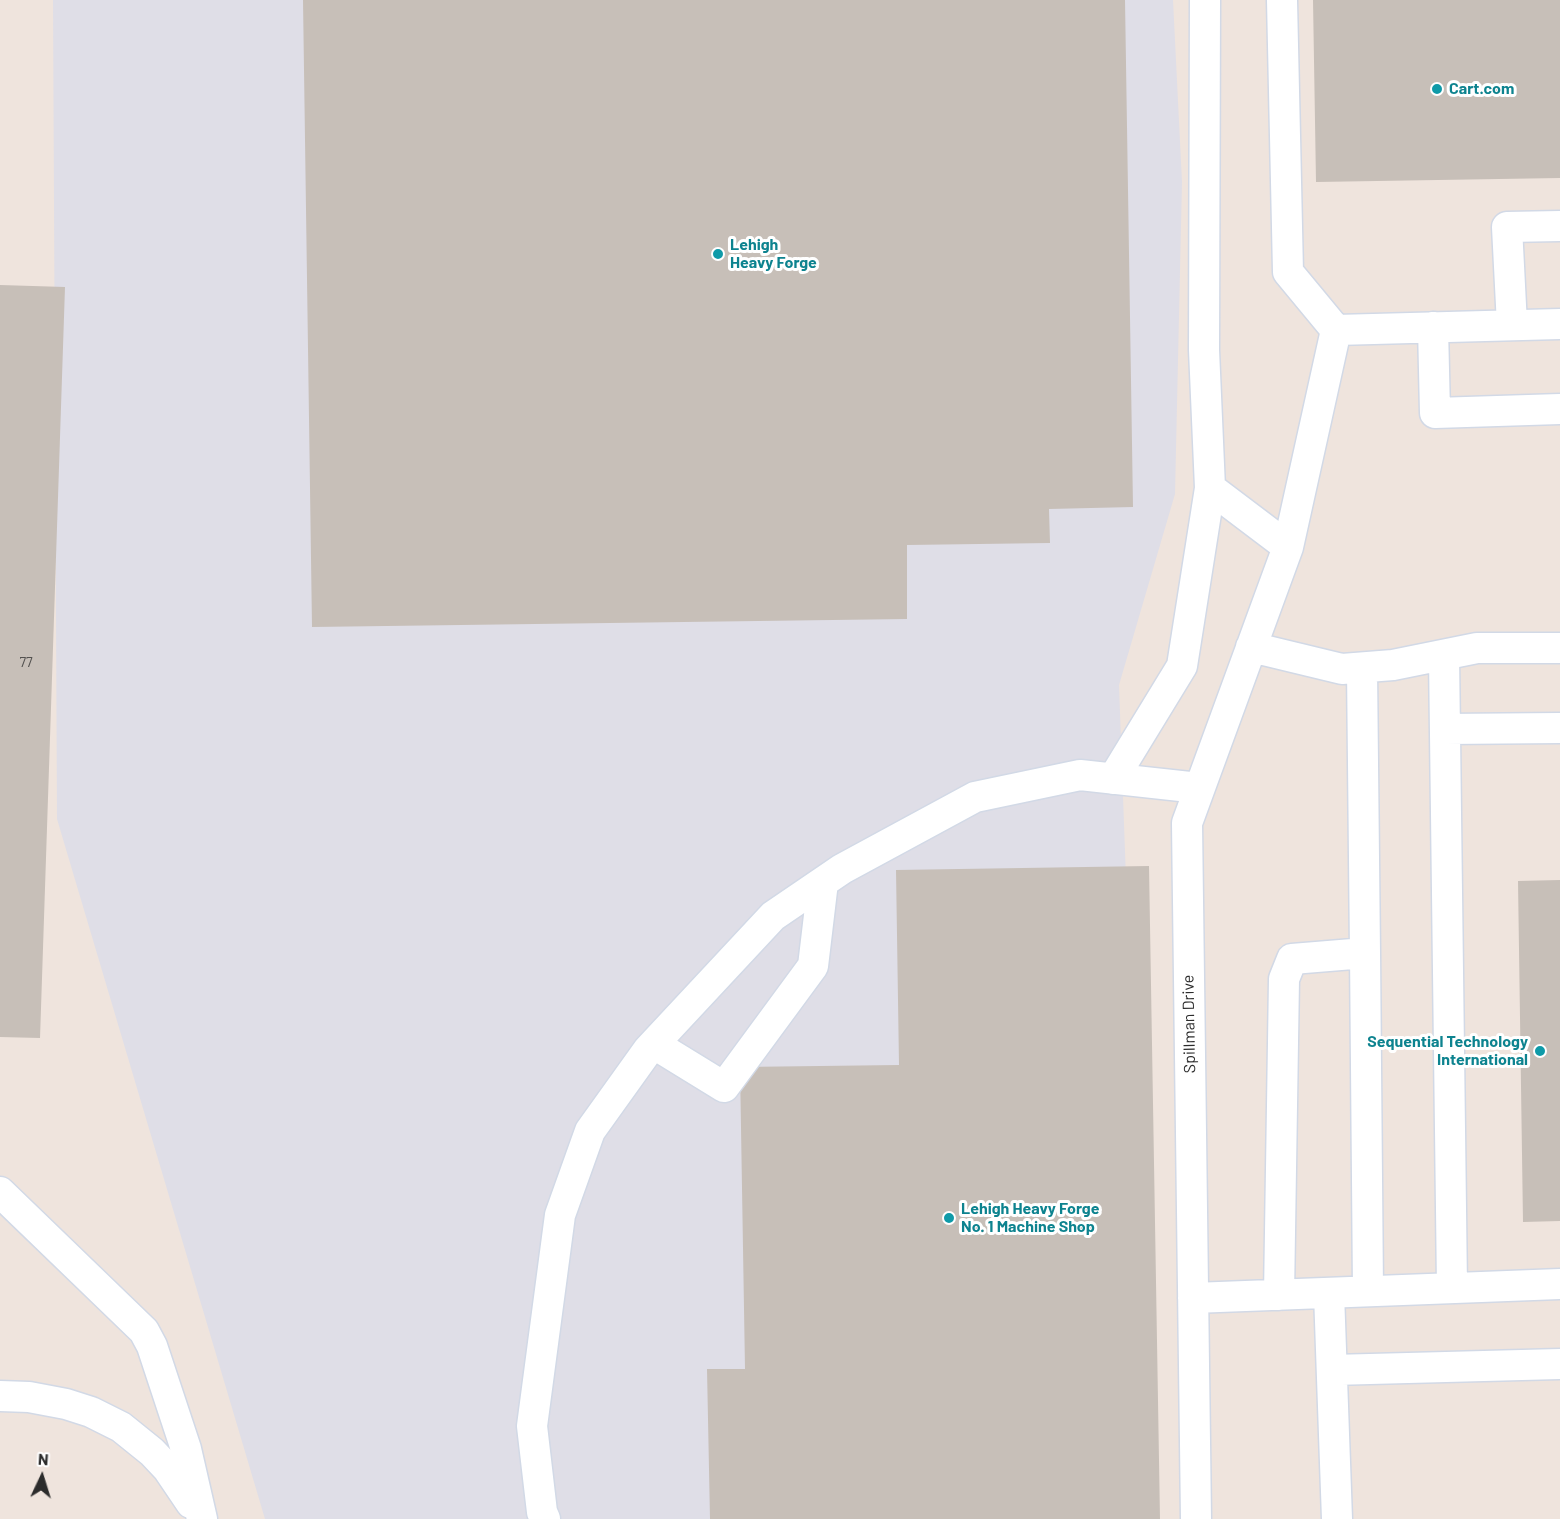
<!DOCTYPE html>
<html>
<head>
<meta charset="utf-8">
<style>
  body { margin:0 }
  #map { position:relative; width:1560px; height:1519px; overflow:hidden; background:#efe4dd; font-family:Barlow,sans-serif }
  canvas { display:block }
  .north { position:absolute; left:12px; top:1447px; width:60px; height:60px; -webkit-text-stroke:4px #fff; paint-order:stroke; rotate:4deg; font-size:16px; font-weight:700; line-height:24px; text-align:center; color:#2c2c2c }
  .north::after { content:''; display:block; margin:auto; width:21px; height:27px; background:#2c2c2c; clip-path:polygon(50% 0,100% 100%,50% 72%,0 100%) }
</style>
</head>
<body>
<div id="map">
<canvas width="1560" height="1519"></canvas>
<div class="north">N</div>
</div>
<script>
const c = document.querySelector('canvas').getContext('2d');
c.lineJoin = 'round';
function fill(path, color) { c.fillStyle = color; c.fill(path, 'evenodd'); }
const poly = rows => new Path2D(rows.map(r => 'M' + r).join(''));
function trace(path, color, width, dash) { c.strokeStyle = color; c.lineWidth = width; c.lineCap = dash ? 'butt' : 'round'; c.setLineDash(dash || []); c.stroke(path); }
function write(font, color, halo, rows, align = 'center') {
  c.font = font + ' Barlow,sans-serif'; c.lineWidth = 6; c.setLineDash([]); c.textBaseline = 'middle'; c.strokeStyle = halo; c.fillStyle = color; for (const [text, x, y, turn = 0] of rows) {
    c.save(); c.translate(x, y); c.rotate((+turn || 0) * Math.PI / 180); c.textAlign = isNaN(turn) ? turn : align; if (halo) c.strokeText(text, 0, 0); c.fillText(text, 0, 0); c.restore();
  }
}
fill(poly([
  [53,0,1173,0,1182,182,1175,494,1119,685,1149,1519,265,1519,57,819]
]), '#dfdee7');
fill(poly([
  [303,0,1125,0,1133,507,1049,509,1050,543,907,545,907,619,312,627],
  [1313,0,1560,0,1560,178,1316,182],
  [0,285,65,287,40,1038,0,1037],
  [1149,866,1160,1519,710,1519,707,1369,745,1369,740,1067,899,1065,896,870],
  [1560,880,1560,1221,1523,1222,1518,881]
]), '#c7bfb8');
const minor = poly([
  [1205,0,1204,350,1210,488,1288,547],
  [1282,0,1288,272,1336,330],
  [1512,325,1507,227,1560,226],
  [1433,327,1435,413,1560,409],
  [1336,330,1560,324],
  [1251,647,1342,669,1393,665,1477,648,1560,648],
  [1444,655,1452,1288],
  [1445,729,1560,728],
  [1113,779,1182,666,1210,488],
  [1365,953,1368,1291],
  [654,1044,724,1087,813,966,823,882],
  [0,1192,144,1331,152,1346,186,1449,202,1519],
  [1329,1293,1337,1519],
  [1279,1295,1284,979,1292,959,1365,953,1362,668],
  [1193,1298,1560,1284],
  [1332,1370,1560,1364],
  [0,1396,29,1397,66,1404,91,1412,121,1427,152,1452,168,1469,191,1503],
  [545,1519,542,1512,532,1426,560,1215,590,1131,648,1050,773,916,842,869,975,797,1080,775,1199,788],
  [1196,1519,1187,823,1288,547,1336,330]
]);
trace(minor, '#d2d9e6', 33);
trace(minor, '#fff', 30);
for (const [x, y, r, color] of [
  [1437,89,6,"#0f9aa8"],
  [718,254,6,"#0f9aa8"],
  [1540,1051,6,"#0f9aa8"],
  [949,1218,6,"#0f9aa8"]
]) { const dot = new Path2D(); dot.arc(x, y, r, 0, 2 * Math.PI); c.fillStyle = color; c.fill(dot); trace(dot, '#fff', 2); }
write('14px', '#53514f', null, [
  ["77",26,662]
]);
write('bold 16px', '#0d838f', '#fff', [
  ["Cart.com",1449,89],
  ["Lehigh",730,245],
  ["Heavy Forge",730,263],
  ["Sequential Technology",1528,1042,"right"],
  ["International",1528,1060,"right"],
  ["Lehigh Heavy Forge",961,1209],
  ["No. 1 Machine Shop",961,1227]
], 'left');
write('16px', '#2c2c2c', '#fff', [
  ["Spillman Drive",1189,1024,-91]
]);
</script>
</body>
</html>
